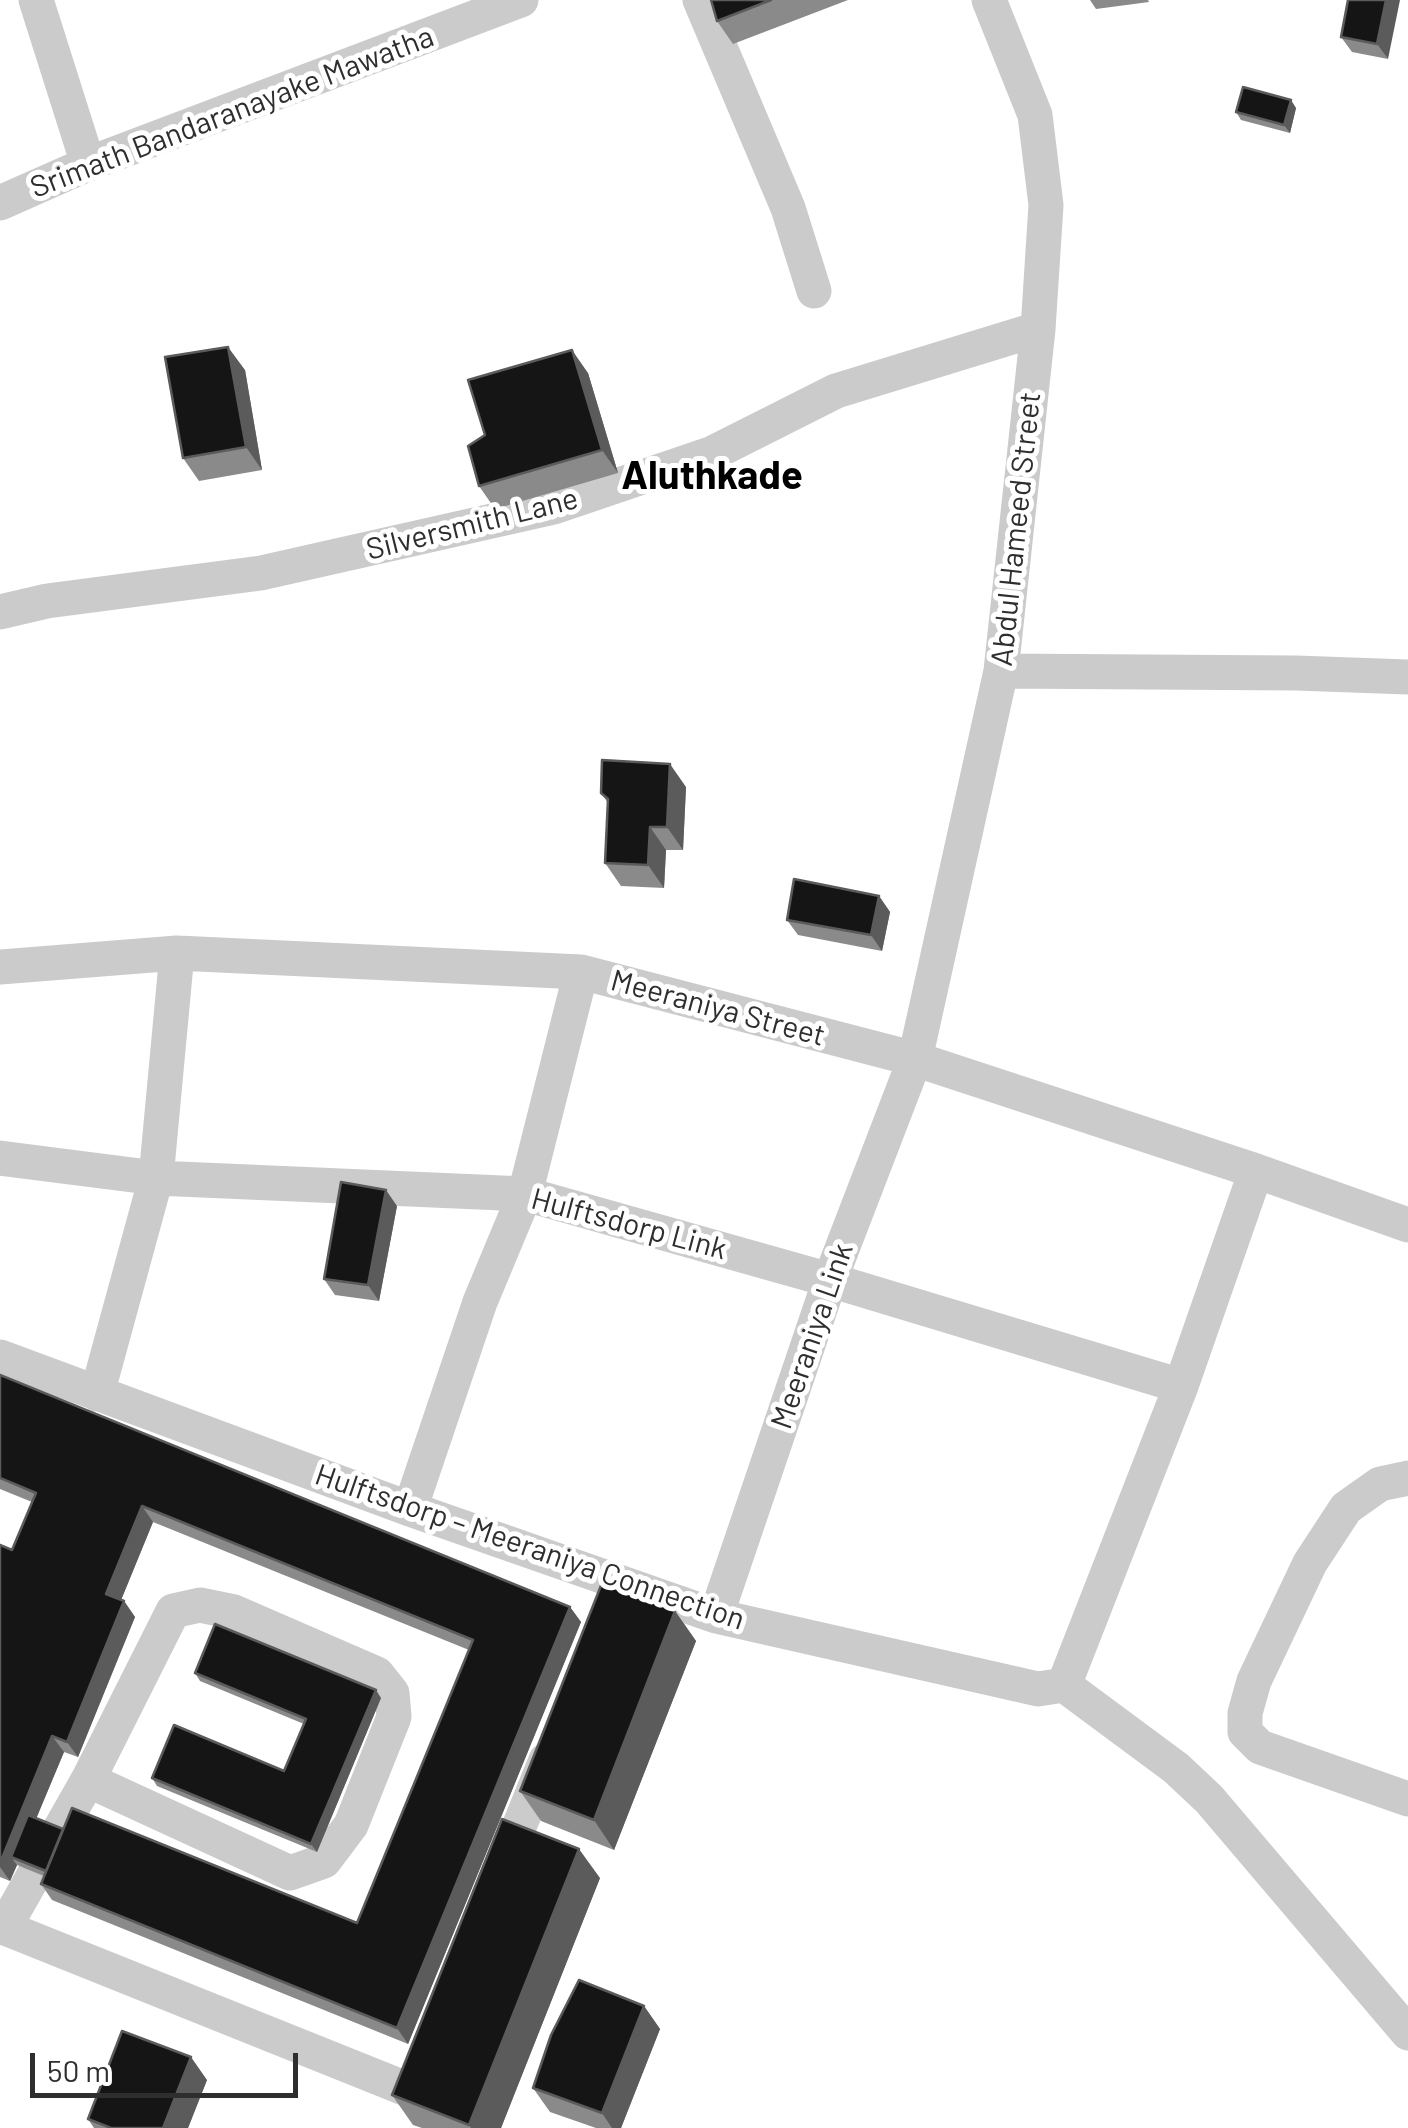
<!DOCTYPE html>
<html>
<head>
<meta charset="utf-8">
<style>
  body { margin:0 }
  #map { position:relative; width:1408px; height:2128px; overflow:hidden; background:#fff; font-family:Barlow,sans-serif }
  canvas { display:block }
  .scale { position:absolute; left:30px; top:2053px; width:268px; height:45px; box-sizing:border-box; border:5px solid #2e2e2e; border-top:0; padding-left:12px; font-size:30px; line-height:35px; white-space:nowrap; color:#2e2e2e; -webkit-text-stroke:8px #fff; paint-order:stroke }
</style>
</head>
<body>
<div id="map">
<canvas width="1408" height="2128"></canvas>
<div class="scale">50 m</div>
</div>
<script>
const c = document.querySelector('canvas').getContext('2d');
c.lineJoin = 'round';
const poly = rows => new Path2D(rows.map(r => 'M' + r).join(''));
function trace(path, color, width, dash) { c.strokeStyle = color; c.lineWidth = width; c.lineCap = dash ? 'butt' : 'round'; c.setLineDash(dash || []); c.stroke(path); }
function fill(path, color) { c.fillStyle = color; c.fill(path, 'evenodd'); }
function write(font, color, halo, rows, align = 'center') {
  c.font = font + ' Barlow,sans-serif'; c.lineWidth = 10; c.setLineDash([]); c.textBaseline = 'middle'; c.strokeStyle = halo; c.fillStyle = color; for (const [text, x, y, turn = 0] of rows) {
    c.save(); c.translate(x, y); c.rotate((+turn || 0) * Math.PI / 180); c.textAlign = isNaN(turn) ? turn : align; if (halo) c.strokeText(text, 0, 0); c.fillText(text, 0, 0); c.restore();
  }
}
trace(poly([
  [36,0,88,164],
  [700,0,788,208,814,291],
  [0,203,88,164,521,0],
  [0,612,47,601,261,573,554,507,713,453,836,391,1038,329],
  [1001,671,1296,673,1408,677],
  [0,967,177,953,581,972,915,1059,1256,1171,1408,1225],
  [0,1158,156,1178,525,1194,830,1280,1181,1386],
  [0,1357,410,1509,716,1616,1038,1689,1064,1685,1181,1386,1256,1171],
  [97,1394,156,1178,177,953],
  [1408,1478,1380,1484,1346,1508,1310,1563,1254,1681,1245,1713,1245,1732,1260,1747,1408,1799],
  [410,1509,480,1302,525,1194,581,972],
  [716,1616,830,1280,915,1059,1001,671,1038,329,1046,205,1035,115,989,0],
  [1064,1685,1176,1768,1209,1799,1408,2033],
  [502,1869,546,1760],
  [0,1926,414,2092,424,2066],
  [4,1928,88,1780,173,1611,200,1605,234,1612,377,1674,392,1693,394,1717,351,1825,324,1861,290,1873,88,1780]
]), '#cbcbcb', 35);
fill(poly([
  [711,0,848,0,733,44,717,21],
  [1090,0,1148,0,1149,2,1096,9],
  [1348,0,1388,59,1352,52,1341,37],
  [1296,108,1290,133,1241,120,1236,112],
  [245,370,262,470,199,481,183,458],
  [588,373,618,473,495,509,479,486],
  [686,787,683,850,666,850,664,888,621,886,605,863,608,803,601,793],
  [879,896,890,912,882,951,798,935,787,920],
  [397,1206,379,1301,335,1295,324,1279],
  [0,1375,570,1607,581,1622,408,2044,52,1900,41,1884,44,1876,17,1865,10,1881,0,1877,0,1545,12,1550,32,1502,0,1489],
  [153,1522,469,1650,357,1923,63,1829,36,1818,64,1752,78,1757,135,1617,124,1601,121,1600],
  [675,1611,696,1641,614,1850,541,1821,520,1791],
  [195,1673,381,1698,317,1852,157,1786,152,1778,284,1771,304,1724,200,1681],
  [600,1878,501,2128,422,2128,413,2125,392,2095],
  [644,2006,660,2029,621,2128,596,2128,550,2112,533,2088],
  [207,2080,188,2128,94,2128,88,2119]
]), '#8a8a8a');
fill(poly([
  [1386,0,1400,0,1388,59,1377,44],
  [1291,100,1296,108,1290,133,1284,125],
  [228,347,245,370,262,470,246,447],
  [572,350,588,373,618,473,602,450],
  [670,764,686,787,683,850,667,827],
  [650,827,666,850,664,888,648,865],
  [879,896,890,912,882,951,871,935],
  [386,1190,397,1206,379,1301,368,1285],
  [142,1506,153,1522,117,1610,106,1594],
  [124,1601,135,1617,78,1757,67,1742],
  [570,1607,581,1622,408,2044,397,2028],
  [675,1611,696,1641,614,1850,594,1820],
  [376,1690,381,1698,317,1852,311,1844],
  [52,1736,64,1752,19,1860,11,1857,17,1865,10,1881,0,1867,0,1863],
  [579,1849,600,1878,501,2128,471,2128,469,2125],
  [644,2006,660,2029,621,2128,612,2128,602,2113],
  [191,2057,207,2080,188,2128,163,2128]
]), '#5b5b5b');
const building = poly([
  [711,0,771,0,717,21,711,0],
  [1348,0,1386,0,1377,44,1341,37,1348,0],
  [1243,87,1291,100,1284,125,1236,112,1243,87],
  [228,347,246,447,183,458,165,357,228,347],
  [572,350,602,450,479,486,468,446,485,435,468,380,572,350],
  [602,760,670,764,667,827,650,827,648,865,605,863,608,799,601,793,602,760],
  [794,879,879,896,871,935,787,920,794,879],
  [341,1182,386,1190,368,1285,324,1279,341,1182],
  [0,1375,570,1607,397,2028,41,1884,72,1808,357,1923,473,1640,142,1506,106,1594,124,1601,67,1742,52,1736,0,1863,0,1545,12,1550,36,1493,0,1478,0,1375],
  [602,1583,675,1611,594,1820,520,1791,602,1583],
  [215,1624,376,1690,311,1844,152,1778,174,1725,284,1771,306,1719,195,1673,215,1624],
  [28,1815,63,1829,46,1871,11,1857,28,1815],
  [502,1819,579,1849,469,2125,392,2095,502,1819],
  [579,1980,644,2006,602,2113,533,2088,551,2035,579,1980],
  [122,2031,191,2057,163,2128,111,2128,88,2119,122,2031]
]);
fill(building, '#151515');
trace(building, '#5b5b5b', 2.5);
write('30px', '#2e2e2e', '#fff', [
  ["Srimath Bandaranayake Mawatha",232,112,-21],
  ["Silversmith Lane",472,524,-14],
  ["Abdul Hameed Street",1016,529,-84],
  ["Meeraniya Street",718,1008,15],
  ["Hulftsdorp Link",629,1224,15],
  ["Meeraniya Link",812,1336,-71],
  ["Hulftsdorp – Meeraniya Connection",530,1547,19]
]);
write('bold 40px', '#000', '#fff', [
  ["Aluthkade",712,476]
]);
</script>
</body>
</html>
